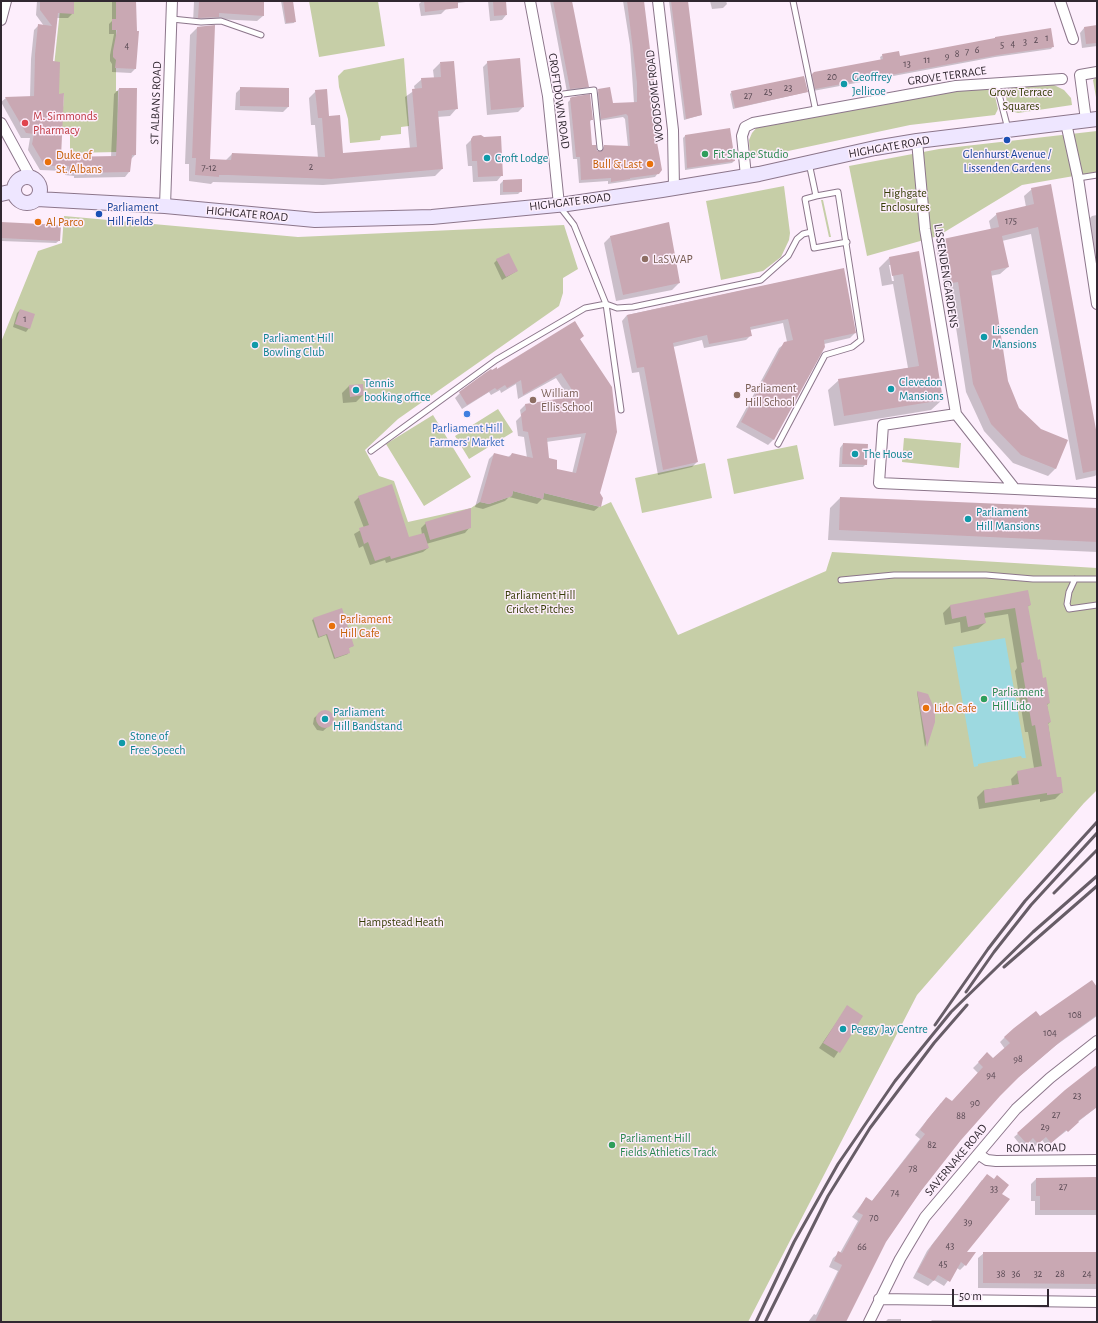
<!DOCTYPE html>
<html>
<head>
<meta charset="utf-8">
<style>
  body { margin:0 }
  #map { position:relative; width:1098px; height:1323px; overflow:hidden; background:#fdeefc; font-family:"Alegreya Sans",sans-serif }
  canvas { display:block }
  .frame { position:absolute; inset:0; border:2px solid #312831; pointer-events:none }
  .scale { position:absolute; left:952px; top:1289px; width:97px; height:18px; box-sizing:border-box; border:2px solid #312831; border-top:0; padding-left:5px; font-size:12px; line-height:14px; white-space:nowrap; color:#312831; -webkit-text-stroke:3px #fdeefc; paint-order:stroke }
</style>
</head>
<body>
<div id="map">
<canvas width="1098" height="1323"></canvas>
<div class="frame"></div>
<div class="scale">50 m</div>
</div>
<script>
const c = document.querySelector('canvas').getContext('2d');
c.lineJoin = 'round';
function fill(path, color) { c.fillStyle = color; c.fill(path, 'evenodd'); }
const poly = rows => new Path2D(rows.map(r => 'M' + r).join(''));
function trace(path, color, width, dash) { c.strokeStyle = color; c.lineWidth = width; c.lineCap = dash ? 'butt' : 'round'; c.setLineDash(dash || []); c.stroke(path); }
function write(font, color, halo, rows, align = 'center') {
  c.font = font + ' "Alegreya Sans",sans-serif'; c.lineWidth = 3; c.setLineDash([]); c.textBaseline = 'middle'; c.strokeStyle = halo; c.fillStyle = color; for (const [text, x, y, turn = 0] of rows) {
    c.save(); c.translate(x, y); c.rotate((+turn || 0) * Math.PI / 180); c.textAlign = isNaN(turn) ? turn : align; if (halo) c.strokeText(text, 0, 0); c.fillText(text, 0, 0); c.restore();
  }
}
fill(poly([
  [61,1,116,1,116,91,118,91,117,152,70,153,70,134,61,135,64,94,51,94],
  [309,1,378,1,385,46,319,57],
  [404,58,409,126,401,127,401,134,381,136,380,140,350,143,348,119,339,87,338,76,344,70],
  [1097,76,1097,103,1093,80],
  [1052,84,1064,90,1071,98,1072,105,1018,113,1011,111,1007,106,1006,95,1009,89,1013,86],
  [990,89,994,92,998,109,995,115,910,125,760,157,753,157,750,155,749,140,752,133,758,126,959,91],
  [1097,131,1097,172,1022,185,938,236,867,256,849,166,939,149],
  [784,186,790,233,789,240,781,257,763,271,721,280,706,201],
  [821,200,823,200,831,237,829,237],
  [64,216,298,237,564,225,578,269,563,278,563,293,559,306,398,419,365,450,379,476,394,481,408,522,471,508,480,502,489,504,512,496,513,491,543,499,544,493,600,507,611,502,678,635,826,571,832,552,1097,568,1097,790,1084,803,917,995,748,1322,1,1322,1,342,38,251,62,243],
  [498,409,513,432,469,459,455,436],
  [433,415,471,477,424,506,386,444],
  [904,438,961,443,959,468,902,462],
  [797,445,804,479,734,494,727,459],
  [705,463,712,498,642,513,635,478]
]), '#c6cea7');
fill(poly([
  [1005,638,1026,758,1022,758,1021,756,978,764,978,766,974,767,953,647]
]), '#9dd9e0');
fill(poly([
  [37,1,73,1,73,13,68,18,57,18,51,62,58,95,60,158,111,157,114,94,119,89,135,155,131,159,129,172,125,177,74,178,74,176,65,175,65,171,40,170,28,150,30,138,21,138,1,102,6,98,30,97,31,59,34,30,39,25,44,26,36,15],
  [112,1,135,1,135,69,131,73,112,72,112,64,110,61,110,55,114,34,109,34,109,24,112,21],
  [194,1,263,1,263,16,257,21,215,19,193,23],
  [281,1,292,1,295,21,294,23,285,24],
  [422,1,473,1,451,4,441,14,421,16,419,4],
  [488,1,504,1,506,15,502,20,490,21],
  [550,1,571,1,588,86,585,89,567,92],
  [623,1,643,1,658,173,655,177,608,184,608,181,579,183,577,159,573,159,568,102,571,99,592,119,589,123,591,146,597,153,601,152,604,146,628,147,625,119,623,117,598,121,597,93,600,90,612,104,634,103,630,45],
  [669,1,687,1,701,115,684,120],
  [710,1,726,1,727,4,723,8,712,9],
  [214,26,209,160,225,161,232,154,318,158,315,125,311,125,309,98,316,91,328,117,342,155,410,149,405,97,415,90,414,86,422,79,434,78,433,70,440,63,457,108,450,116,437,117,442,169,435,176,323,185,213,182,211,184,189,181,189,164,185,164,190,35,198,27],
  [1097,26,1097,46,1082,48,1080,33,1084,28],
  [995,38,1053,46,1051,49,995,57,813,91,810,77,814,73,881,61,880,57,883,55,899,57,993,40],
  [488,62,523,107,518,112,487,115,483,67],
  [241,88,288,107,283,112,235,110,236,93],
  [732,92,807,92,733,109,730,94],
  [685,136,734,161,732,163,685,170,683,138],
  [474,137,502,175,497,181,473,182,472,166,468,166,466,145],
  [503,181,521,191,518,194,500,195,500,184],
  [1032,189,1097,441,1097,474,1095,476,1076,480,1031,234,1002,241,1008,267,1000,274,990,276,1007,382,1018,408,1041,430,1067,440,1055,469,1048,476,1013,463,984,431,966,392,950,289,945,290,936,247,944,240,991,230,989,221,997,214,1026,207,1024,196],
  [1097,215,1097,283,1088,220,1092,216],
  [1,223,60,240,56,243,1,241],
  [611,236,679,283,672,290,616,301,604,243],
  [918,253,942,400,931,410,834,426,828,390,839,380,908,368,893,284,882,286,879,268,889,258],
  [889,265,891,265,894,281,892,281],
  [497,260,517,271,502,280,494,263],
  [843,269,855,333,850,338,824,344,824,347,773,440,768,445,736,427,779,348,787,342,783,323,750,330,751,335,746,340,704,348,702,340,673,347,697,462,692,467,658,475,639,372,632,373,622,321,627,315],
  [20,310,29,328,26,332,13,327,17,313],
  [583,336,579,340,600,506,594,511,542,499,537,504,509,497,505,501,483,509,475,507,489,459,494,454,508,457,512,454,527,458,524,437,518,436,516,421,521,416,520,410,525,405,569,398,556,378,518,399,516,384,501,393,500,390,491,395,489,392,462,409,455,398,460,393,497,370],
  [581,437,572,474,556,470,548,459,546,442],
  [349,386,363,395,356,402,343,403,342,393],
  [843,444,866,464,863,467,839,467,840,448],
  [359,497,409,539,422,535,421,528,426,523,470,527,465,533,426,544,428,548,423,552,386,563,385,560,370,565,363,546,359,548,354,534,364,528,354,502],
  [840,498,1097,510,1097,552,828,540,830,508],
  [1027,591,1030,605,1027,607,1037,661,1049,703,1047,705,1050,722,1048,724,1056,779,1062,792,1055,799,1040,802,1040,799,979,809,977,797,984,790,1012,786,1011,779,1018,772,1034,768,1028,732,1025,732,1015,671,1017,668,1008,614,984,618,985,623,978,629,961,633,960,622,945,625,943,613,950,606],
  [314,619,353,646,348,648,348,654,334,659,326,635,318,638,312,620],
  [917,692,927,695,934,722,925,747],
  [322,711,330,712,333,716,333,722,323,731,317,730,313,724,314,718],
  [1097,989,1097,1016,1055,1046,1014,1081,976,1120,935,1171,885,1241,845,1322,808,1322,814,1314,816,1315,838,1271,829,1267,833,1258,839,1253,840,1253,858,1221,852,1217,866,1198,872,1201,920,1139,915,1135,941,1103,952,1102,978,1073,973,1068,987,1054,993,1060,1005,1049,1000,1042,1005,1037],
  [847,1007,862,1016,834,1058,819,1048],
  [1097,1068,1097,1107,1047,1146,1042,1140,1034,1147,1029,1141,1022,1147,1014,1137],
  [1036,1179,1097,1179,1097,1215,1035,1215,1035,1201,1031,1201,1031,1184],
  [982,1180,1001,1194,965,1253,965,1265,960,1270,957,1268,944,1286,934,1280,928,1286,913,1278,927,1251],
  [984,1253,1097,1253,1097,1289,978,1288,978,1258],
  [888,1319,901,1319,901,1322,885,1322],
  [932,1320,1097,1321,1097,1322,930,1322]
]), '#0003');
fill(poly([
  [40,1,74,1,74,14,58,13,53,61,60,62,59,94,64,93,61,157,116,156,119,88,137,88,136,155,132,155,130,172,78,173,78,171,69,171,69,166,45,166,32,144,34,134,26,133,5,97,34,96,35,54,38,24,52,26,40,10],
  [116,1,136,1,137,31,139,31,136,69,115,68,116,60,113,57,113,51,117,30,112,30,112,19,116,19],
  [199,1,264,1,264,16,219,13,219,17,198,18],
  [283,1,293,1,296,22,286,23],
  [424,1,458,1,458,8,425,12],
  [493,1,506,1,507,15,494,16],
  [553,1,572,1,589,87,570,89],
  [627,1,644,1,654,82,657,142,662,170,659,174,630,178,630,179,611,182,611,178,581,180,580,157,576,157,570,98,572,97,590,94,593,120,590,120,592,145,596,145,597,151,603,151,604,145,630,146,628,116,626,114,601,119,598,89,610,87,613,103,637,102,637,83],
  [671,1,688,1,702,115,686,119],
  [215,25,210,159,231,160,232,153,325,157,322,118,318,118,315,90,327,89,329,116,340,115,343,153,417,147,412,89,422,88,421,78,441,77,440,62,454,61,458,109,438,111,443,169,331,179,228,175,219,175,219,177,195,175,196,158,192,158,197,27],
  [1097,25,1097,43,1086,44,1084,27],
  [1051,28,1054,47,998,55,815,89,812,74,814,72,883,59,882,54,899,51,900,56,995,38,995,37],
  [520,58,524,107,491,110,487,61],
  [804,76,808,92,735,108,731,91],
  [240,87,289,88,289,107,240,106],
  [730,128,735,161,687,168,685,135],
  [481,135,484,137,501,136,503,176,478,177,477,161,472,161,471,139,473,136],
  [522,179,522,192,503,192,503,180],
  [1051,184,1097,435,1097,470,1083,473,1038,227,1002,236,1009,267,991,271,1008,381,1019,408,1041,429,1068,440,1056,469,1021,455,991,424,973,384,958,282,952,283,943,239,999,227,996,213,1034,204,1031,188],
  [1,222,61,225,60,241,1,238],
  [669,222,680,283,623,295,610,236],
  [919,251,943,400,844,416,838,379,919,366,903,274,892,276,889,257],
  [509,253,518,271,506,277,496,259],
  [844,268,856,333,824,340,825,347,774,440,741,422,784,342,793,340,788,319,750,327,752,336,709,344,707,335,673,343,698,462,663,470,644,367,637,368,627,315],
  [20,309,35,314,30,329,15,324],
  [575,321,584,336,580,339,612,387,617,432,600,493,603,498,601,507,544,493,543,499,513,491,512,496,489,504,480,502,494,453,510,457,512,453,533,458,528,432,523,431,521,414,526,410,525,404,576,396,561,373,523,395,521,380,507,388,505,385,497,390,495,388,467,405,459,392,485,373,491,369,492,370,497,367,497,369],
  [586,433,576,473,557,469,557,460,549,458,547,438],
  [363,384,364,395,350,397,349,385],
  [843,443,868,444,867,465,842,464],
  [392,484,409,537,424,533,429,548,391,559,390,556,375,561,368,542,364,544,359,528,369,525,358,496],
  [840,497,1097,508,1097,542,839,530],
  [471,508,471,528,430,540,425,522],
  [1028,590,1031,605,1028,606,1038,660,1040,659,1043,678,1046,677,1050,703,1047,704,1051,722,1048,723,1057,777,1061,777,1063,793,1047,795,1047,793,985,803,984,790,1019,784,1017,771,1042,766,1035,725,1032,726,1021,663,1024,662,1015,608,984,613,986,623,968,627,966,616,952,619,950,605],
  [342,608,354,646,349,648,350,653,335,658,327,634,319,637,313,618],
  [917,691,928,694,935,710,935,722,927,747],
  '316 719a9 9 0 1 1 18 0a9 9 0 1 1-18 0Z',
  [1092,980,1097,987,1097,1015,1061,1041,1019,1077,1000,1096,961,1140,921,1191,886,1242,846,1322,815,1322,842,1265,834,1261,838,1251,842,1253,863,1215,857,1212,866,1197,872,1201,925,1134,920,1130,927,1120,946,1097,952,1101,983,1067,978,1062,987,1052,993,1058,1010,1043,1004,1037,1014,1028,1036,1011,1040,1016],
  [847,1005,863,1016,840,1053,823,1043],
  [1097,1065,1097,1107,1078,1121,1079,1122,1068,1132,1066,1130,1051,1143,1046,1137,1038,1144,1033,1138,1027,1144,1017,1133,1065,1090],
  [987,1174,994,1179,997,1175,1009,1185,1002,1194,1010,1199,967,1252,976,1252,966,1266,961,1262,950,1282,938,1275,934,1281,917,1272,932,1245],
  [1097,1177,1097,1210,1040,1210,1040,1196,1036,1196,1036,1178],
  [983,1252,1097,1252,1097,1284,983,1283]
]), '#c9a8b3');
const lane = poly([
  [793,1,816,112],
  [172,19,201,22,221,21,261,35],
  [996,83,1008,129],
  [548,96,594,90,600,148],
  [1078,178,1097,175],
  [560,207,574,225,606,304,617,308,633,307,761,280,788,256,797,239,803,234,811,232,805,199,816,196],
  [811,232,814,248,847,242],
  [778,444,825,355,852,347,861,340,838,192,816,196,809,163],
  [371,451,496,360,585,308,606,304,621,410],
  [1075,579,1069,592,1067,604,1069,609,1097,605],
  [841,580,894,575,986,575,1033,579,1097,579]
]);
const street = poly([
  [530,1,548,96,559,205],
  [658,1,673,130,674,188],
  [1060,1,1073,39],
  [1,20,6,1],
  [1086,120,1080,75,1097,72],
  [1,123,31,178],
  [1066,123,1078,178,1097,304],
  [917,141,925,229,956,414,1015,489,1097,493],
  [746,176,742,136,745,127,753,123,956,86,1062,79],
  [165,206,172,1],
  [956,414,883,425,879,483,1015,489],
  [978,1154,987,1160,996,1161,1097,1160],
  [879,1299,1097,1302],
  [869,1322,900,1259,925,1217,1016,1109,1050,1078,1097,1041]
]);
const secondary = poly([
  '14 190a13 13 0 1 1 26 0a13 13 0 1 1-26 0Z',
  [1,194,14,191],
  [37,199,165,206,315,220,432,217,567,204,662,190,759,174,875,148,917,141,1097,119]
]);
trace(lane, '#8c768b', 7);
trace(street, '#8c768b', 12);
trace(secondary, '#8c768b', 16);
trace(lane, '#fff', 5);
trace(street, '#fff', 10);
trace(secondary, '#eee6ff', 14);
trace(poly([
  [1054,893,1097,850],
  [1004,967,1097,886],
  [966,992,994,952,1031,905,1097,833],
  [935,1025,988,949,1025,901,1097,822],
  [756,1322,794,1242,838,1164,895,1081,951,1012,1033,932,1097,876],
  [765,1322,828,1196,846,1167,870,1128,934,1043,967,1005]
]), '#675d67', 3);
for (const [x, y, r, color] of [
  [844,84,4,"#0f9aa8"],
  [25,123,4,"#e0444e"],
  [1007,140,4,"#1a4fb4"],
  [705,154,4,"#2e9e5b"],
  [487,158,4,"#0f9aa8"],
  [48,162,4,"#e8710a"],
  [650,164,4,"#e8710a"],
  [99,214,4,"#1a4fb4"],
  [38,222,4,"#e8710a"],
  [645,259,4,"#8d6e63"],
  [984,337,4,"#0f9aa8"],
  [255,345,4,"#0f9aa8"],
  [891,389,4,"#0f9aa8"],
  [356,390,4,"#0f9aa8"],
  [737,395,4,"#8d6e63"],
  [533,400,4,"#8d6e63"],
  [467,414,4,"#3f7fe0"],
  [855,454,4,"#0f9aa8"],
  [968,519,4,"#0f9aa8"],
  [332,626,4,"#e8710a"],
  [984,699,4,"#2e9e5b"],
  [926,708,4,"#e8710a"],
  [325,719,4,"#0f9aa8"],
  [122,743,4,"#0f9aa8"],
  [843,1029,4,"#0f9aa8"],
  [612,1145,4,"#2e9e5b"]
]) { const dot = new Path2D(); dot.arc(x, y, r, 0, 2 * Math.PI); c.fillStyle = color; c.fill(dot); trace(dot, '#fdeefc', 1.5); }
write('10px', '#574852', null, [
  ["1",1047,38],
  ["2",1036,40],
  ["3",1025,42],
  ["4",1013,44],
  ["5",1002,45],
  ["4",127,46],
  ["6",977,50],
  ["7",967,52],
  ["8",957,54],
  ["9",947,56],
  ["11",927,60],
  ["13",907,64],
  ["20",832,77],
  ["23",788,88],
  ["25",768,92],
  ["27",748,96],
  ["2",311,167],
  ["7-12",209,168],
  ["175",1011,221],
  ["1",25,319],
  ["108",1075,1015],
  ["104",1050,1033],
  ["98",1018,1059],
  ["94",991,1075],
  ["23",1077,1096],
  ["90",975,1103],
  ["27",1056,1115],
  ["88",961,1116],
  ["29",1045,1127],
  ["82",932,1145],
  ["78",913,1169],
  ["27",1063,1187],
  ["33",994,1189],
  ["74",895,1193],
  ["70",874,1218],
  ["39",968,1222],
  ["43",950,1246],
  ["66",862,1247],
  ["45",943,1264],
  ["38",1001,1274],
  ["36",1016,1274],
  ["32",1038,1274],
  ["28",1060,1274],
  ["24",1087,1274]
]);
write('12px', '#312831', '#fdeefc', [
  ["GROVE TERRACE",947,76,-8],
  ["WOODSOME ROAD",655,96,-96],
  ["CROFTDOWN ROAD",559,101,82],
  ["ST ALBANS ROAD",156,103,-88],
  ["HIGHGATE ROAD",889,147,-10],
  ["HIGHGATE ROAD",570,202,-7],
  ["HIGHGATE ROAD",247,214,5],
  ["LISSENDEN GARDENS",946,276,81],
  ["RONA ROAD",1036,1148,-1],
  ["SAVERNAKE ROAD",956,1160,-50]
]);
write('12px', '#0d838f', '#fdeefc', [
  ["Geoffrey",852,77],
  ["Jellicoe",852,91],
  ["Croft Lodge",495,158],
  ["Lissenden",992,330],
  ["Mansions",992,344],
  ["Parliament Hill",263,338],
  ["Bowling Club",263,352],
  ["Clevedon",899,382],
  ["Mansions",899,396],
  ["Tennis",364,383],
  ["booking office",364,397],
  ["The House",863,454],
  ["Parliament",976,512],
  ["Hill Mansions",976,526],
  ["Parliament",333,712],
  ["Hill Bandstand",333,726],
  ["Stone of",130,736],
  ["Free Speech",130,750],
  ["Peggy Jay Centre",851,1029]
], 'left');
write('12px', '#363c06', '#fdeefc', [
  ["Grove Terrace",1021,92],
  ["Squares",1021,106],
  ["Highgate",905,193],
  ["Enclosures",905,207],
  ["Parliament Hill",540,595],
  ["Cricket Pitches",540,609],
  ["Hampstead Heath",401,922]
]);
write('12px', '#be3a42', '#fdeefc', [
  ["M. Simmonds",33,116],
  ["Pharmacy",33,130]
], 'left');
write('12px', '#27864d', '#fdeefc', [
  ["Fit Shape Studio",713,154],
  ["Parliament",992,692],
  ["Hill Lido",992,706],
  ["Parliament Hill",620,1138],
  ["Fields Athletics Track",620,1152]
], 'left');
write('12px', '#164399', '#fdeefc', [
  ["Glenhurst Avenue /",1007,154],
  ["Lissenden Gardens",1007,168],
  ["Parliament",107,207,"left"],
  ["Hill Fields",107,221,"left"]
]);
write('12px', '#c56008', '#fdeefc', [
  ["Duke of",56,155],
  ["St. Albans",56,169],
  ["Bull & Last",642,164,"right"],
  ["Al Parco",46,222],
  ["Parliament",340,619],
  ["Hill Cafe",340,633],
  ["Lido Cafe",934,708]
], 'left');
write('12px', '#785e54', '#fdeefc', [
  ["LaSWAP",653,259],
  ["Parliament",745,388],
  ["Hill School",745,402],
  ["William",541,393],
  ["Ellis School",541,407]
], 'left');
write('12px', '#366cbe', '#fdeefc', [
  ["Parliament Hill",467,428],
  ["Farmers' Market",467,442]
]);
</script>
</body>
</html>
